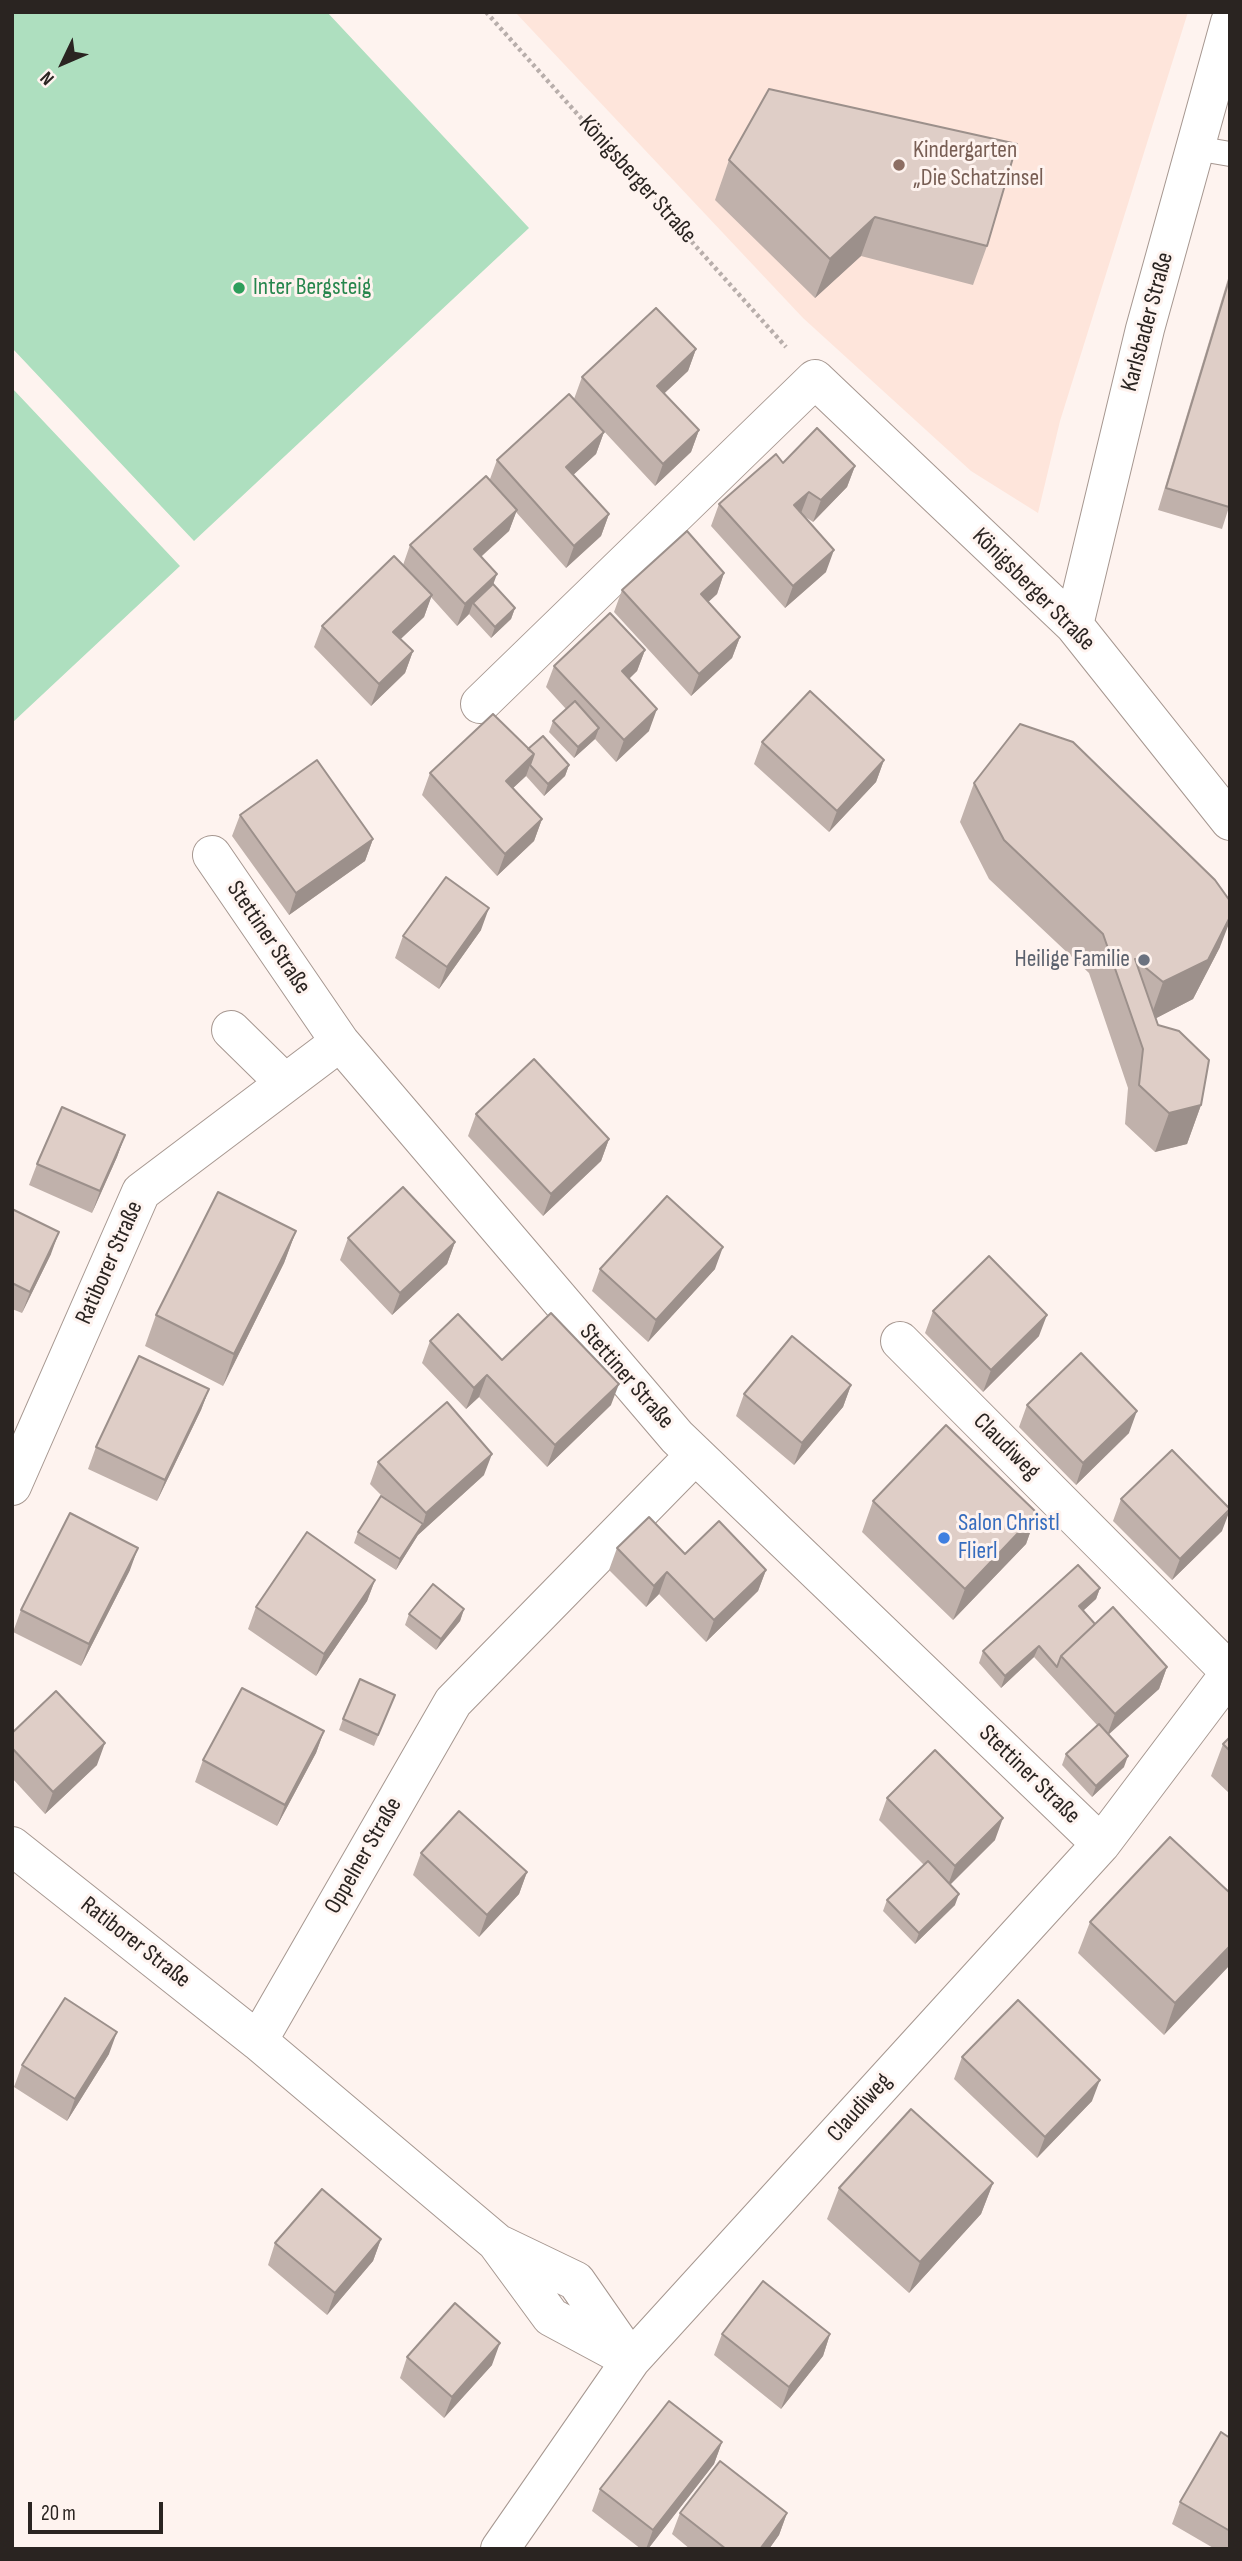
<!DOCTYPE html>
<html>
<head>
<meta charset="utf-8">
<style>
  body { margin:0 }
  #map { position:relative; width:1242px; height:2561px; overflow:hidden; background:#fef3ef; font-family:"Sofia Sans Condensed",sans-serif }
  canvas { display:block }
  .frame { position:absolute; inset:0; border:14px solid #2a2421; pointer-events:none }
  .north { position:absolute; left:28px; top:28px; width:70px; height:70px; -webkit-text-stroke:5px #fef3ef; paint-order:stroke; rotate:226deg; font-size:19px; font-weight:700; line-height:28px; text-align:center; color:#2a2421 }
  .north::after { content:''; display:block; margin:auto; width:24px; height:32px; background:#2a2421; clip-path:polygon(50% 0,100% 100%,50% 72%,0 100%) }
  .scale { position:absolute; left:28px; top:2502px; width:135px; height:32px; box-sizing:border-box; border:4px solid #2a2421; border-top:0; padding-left:9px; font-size:21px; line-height:24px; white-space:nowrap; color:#2a2421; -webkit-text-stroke:5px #fef3ef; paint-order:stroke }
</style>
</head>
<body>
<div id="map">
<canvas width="1242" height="2561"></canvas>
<div class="frame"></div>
<div class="north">N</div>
<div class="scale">20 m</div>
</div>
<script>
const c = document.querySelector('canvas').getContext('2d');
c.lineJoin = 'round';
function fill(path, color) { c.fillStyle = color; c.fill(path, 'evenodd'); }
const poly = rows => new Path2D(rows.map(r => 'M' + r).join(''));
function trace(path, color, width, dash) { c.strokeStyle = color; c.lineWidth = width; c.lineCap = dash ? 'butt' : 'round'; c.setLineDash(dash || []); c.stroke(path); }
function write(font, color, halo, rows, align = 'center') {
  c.font = font + ' "Sofia Sans Condensed",sans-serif'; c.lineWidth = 6; c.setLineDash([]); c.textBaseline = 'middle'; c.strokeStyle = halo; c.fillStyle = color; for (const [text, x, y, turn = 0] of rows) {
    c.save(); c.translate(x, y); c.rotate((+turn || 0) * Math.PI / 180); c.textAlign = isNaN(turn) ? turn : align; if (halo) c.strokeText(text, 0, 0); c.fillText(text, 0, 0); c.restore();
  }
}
fill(poly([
  [515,12,1188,12,1060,421,1038,513,971,471,803,318]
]), '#fee5db');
fill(poly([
  [12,12,327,12,529,228,194,541,12,348],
  [12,388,180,566,12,723]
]), '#aedfbf');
const lane = poly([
  [1195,148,1230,154]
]);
const street = poly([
  [1074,625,1145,329,1230,22],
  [480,704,815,379,1074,625,1230,821],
  [212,855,340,1042,677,1437,1101,1844],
  [231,1030,285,1083],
  [900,1341,1230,1672],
  [12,1486,141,1192,340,1042],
  [12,1846,258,2041],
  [501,2245,576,2281,626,2353],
  [631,2360,551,2317,496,2242,258,2041,453,1702,695,1455],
  [500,2549,631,2360,1101,1844,1230,1673]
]);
trace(lane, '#a69790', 26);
trace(street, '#a69790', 40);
trace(poly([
  [486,12,786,347]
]), '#b8aeab', 4.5, [3.5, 3.5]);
trace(lane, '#fff', 24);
trace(street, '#fff', 38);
fill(poly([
  [729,160,987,246,973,285,861,256,815,298,715,200],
  [1230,272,1229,507,1222,529,1158,510],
  [696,349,688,371,664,393,699,430,691,452,655,486,574,399,582,377],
  [604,432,596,454,573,475,609,514,601,536,566,568,516,512,509,531,481,557,493,584,515,608,511,619,491,638,469,614,457,626,431,597,424,617,400,639,413,651,405,673,371,706,314,647,322,626,403,565,410,545,490,479,497,460],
  [783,463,855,466,847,487,813,522,801,514,826,572,785,608,711,526,719,504],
  [724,573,717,594,708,602,740,637,732,658,691,696,614,612,622,590],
  [645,650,637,671,629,679,649,731,616,762,595,739,574,758,549,732,553,721,566,709,546,687,554,666],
  [762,742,884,760,876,782,829,832,754,764],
  [528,749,569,765,565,776,544,796,526,776,513,788,542,819,534,841,497,876,422,795,430,773],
  [974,783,1220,947,1193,999,1156,1018,1158,1025,1201,1105,1187,1144,1155,1152,1125,1124,1128,1088,1089,973,989,879,960,822],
  [240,815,373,839,365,861,289,915,232,836],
  [481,930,439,989,395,958,403,936],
  [476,1114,609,1139,601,1161,543,1216,468,1136],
  [125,1135,117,1157,92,1213,29,1185,37,1164],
  [12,1209,51,1254,22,1313,12,1309],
  [296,1231,284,1263,223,1386,145,1346,156,1315],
  [348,1238,455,1242,447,1264,392,1315,340,1260],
  [600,1269,715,1269,648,1342,592,1291],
  [933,1311,1039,1336,983,1392,925,1333],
  [430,1341,502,1360,611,1405,547,1467,479,1397,466,1409,422,1363],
  [851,1385,843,1407,794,1465,736,1416,744,1394],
  [209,1389,201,1410,157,1501,88,1469,96,1447],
  [1027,1405,1129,1433,1076,1485,1019,1427],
  [378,1462,484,1475,418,1535,396,1570,354,1543,358,1532,383,1497,370,1484],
  [1121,1499,1222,1531,1172,1580,1113,1521],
  [873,1501,1037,1513,1026,1544,953,1620,862,1532],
  [617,1548,685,1554,766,1570,758,1591,706,1642,659,1594,646,1607,609,1570],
  [130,1570,81,1666,13,1632,21,1610],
  [375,1580,367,1601,316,1676,248,1629,256,1607],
  [1100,1588,1096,1599,1083,1611,1095,1624,1167,1667,1159,1689,1108,1734,1124,1767,1092,1797,1062,1765,1066,1754,1097,1725,1034,1657,1001,1688,979,1663,983,1651],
  [464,1609,460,1621,436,1650,405,1625,409,1614],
  [395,1695,374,1746,339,1730,343,1719],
  [324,1731,316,1753,277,1826,195,1782,203,1760],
  [12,1733,97,1765,45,1814,12,1778],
  [1230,1737,1230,1794,1211,1776,1223,1744],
  [887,1798,995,1840,950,1884,955,1905,915,1944,883,1911,887,1900,924,1865,879,1820],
  [421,1853,527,1872,519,1894,479,1937,413,1875],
  [1230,1893,1164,2035,1078,1953,1090,1922],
  [109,2054,67,2121,14,2087,22,2065],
  [962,2057,1092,2101,1037,2158,954,2079],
  [993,2183,981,2214,909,2293,827,2219,839,2188],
  [381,2239,373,2261,327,2315,268,2265,275,2243],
  [722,2334,830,2334,823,2356,781,2409,714,2355],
  [407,2357,492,2365,444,2418,400,2378],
  [1230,2438,1230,2549,1215,2549,1172,2524,1180,2502],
  [722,2442,714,2464,648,2549,641,2549,592,2511,600,2489],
  [680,2513,787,2513,779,2535,769,2549,690,2549,672,2534]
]), '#c0b1ab');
fill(poly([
  [875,217,861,256,815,298,830,259],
  [696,349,688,371,649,408,657,386],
  [699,430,691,452,655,486,663,464],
  [604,432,596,454,558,489,566,467],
  [855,466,847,487,813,522,821,500],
  [809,492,801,513,794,505],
  [517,510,509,531,466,570,474,549],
  [609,514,601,536,566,568,574,546],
  [834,550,826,572,785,608,793,586],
  [724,573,717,594,693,616,701,594],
  [497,574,489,596,473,603,469,614,457,626,465,604],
  [432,595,424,617,385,654,393,632],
  [515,608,511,619,491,638,495,627],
  [740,637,732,658,691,696,699,674],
  [645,650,637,671,614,693,622,671],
  [413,651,405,673,371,706,379,684],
  [657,709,649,731,616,762,624,740],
  [599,728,595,739,574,758,578,747],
  [534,754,526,776,498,802,506,781],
  [884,760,876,782,829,832,837,811],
  [569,765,565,776,544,796,548,784],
  [542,819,534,841,497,876,505,854],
  [373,839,365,861,289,915,296,893],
  [489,908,481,930,439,989,447,967],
  [1230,917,1230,921,1220,947,1193,999,1149,1022,1163,982],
  [1201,1105,1187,1144,1155,1152,1169,1113],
  [125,1135,117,1157,92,1213,100,1191],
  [609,1139,601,1161,543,1216,551,1194],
  [296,1231,284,1263,223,1386,234,1354],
  [59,1232,51,1254,22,1313,30,1292],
  [455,1242,447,1264,392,1315,400,1293],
  [723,1247,715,1269,648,1342,656,1320],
  [1047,1315,1039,1336,983,1392,991,1370],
  [487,1375,479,1397,466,1409,474,1388],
  [619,1384,611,1405,547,1467,555,1445],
  [851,1385,843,1407,794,1465,802,1443],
  [209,1389,201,1410,157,1501,165,1480],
  [1137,1411,1129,1433,1076,1485,1083,1463],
  [492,1454,484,1475,418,1535,396,1570,400,1559,423,1524,426,1513],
  [1230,1510,1222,1531,1172,1580,1180,1559],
  [1037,1513,1026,1544,953,1620,965,1589],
  [138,1548,130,1570,81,1666,89,1644],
  [766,1570,758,1591,706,1642,714,1620],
  [667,1572,659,1594,646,1607,654,1586],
  [375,1580,367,1601,316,1676,324,1654],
  [1100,1588,1096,1599,1075,1618,1079,1606],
  [464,1609,460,1621,436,1650,441,1639],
  [1039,1646,1034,1657,1001,1688,1005,1676],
  [1167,1667,1159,1689,1107,1736,1115,1714],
  [324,1731,316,1753,277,1826,285,1805],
  [105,1743,97,1765,45,1814,53,1792],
  [1128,1756,1124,1767,1092,1797,1096,1786],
  [1003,1818,995,1840,947,1888,955,1866],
  [527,1872,519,1894,479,1937,487,1915],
  [959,1894,955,1905,915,1944,919,1933],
  [1230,1946,1230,1965,1164,2035,1175,2003],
  [117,2032,109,2054,67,2121,75,2099],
  [1100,2080,1092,2101,1037,2158,1045,2137],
  [993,2183,981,2214,909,2293,920,2262],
  [381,2239,373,2261,327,2315,335,2293],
  [830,2334,823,2356,781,2409,789,2387],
  [500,2343,492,2365,444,2418,452,2397],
  [722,2442,714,2464,648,2549,646,2549,653,2530],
  [787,2513,779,2535,769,2549,760,2549]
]), '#9c908b');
const building = poly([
  [769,89,1017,144,987,246,875,217,830,259,729,160,769,89],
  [1230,277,1230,506,1229,507,1166,488,1230,277],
  [656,308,696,349,657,386,699,430,663,464,582,377,656,308],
  [569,394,604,432,566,467,609,514,574,546,497,460,569,394],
  [817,428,855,466,821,500,809,492,794,505,834,550,793,586,719,504,776,454,783,463,817,428],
  [486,476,517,510,474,549,497,574,465,604,410,545,486,476],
  [687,531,724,573,701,594,740,637,699,674,622,590,687,531],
  [394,556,432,595,393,632,413,651,379,684,322,626,394,556],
  [493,584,515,608,495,627,473,603,493,584],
  [610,613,645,650,622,671,657,709,624,740,554,666,610,613],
  [810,691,884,760,837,811,762,742,810,691],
  [575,701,599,728,578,747,553,721,575,701],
  [493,714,534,754,506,781,542,819,505,854,430,773,493,714],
  [1020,724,1073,742,1215,880,1230,901,1230,917,1208,960,1163,982,1135,959,1158,1025,1179,1031,1209,1060,1201,1105,1169,1113,1139,1085,1143,1049,1103,934,1004,840,974,783,1020,724],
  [543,736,569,765,548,784,530,765,534,754,528,749,543,736],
  [317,760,373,839,296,893,240,815,317,760],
  [446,877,489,908,447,967,403,936,446,877],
  [534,1059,609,1139,551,1194,476,1114,534,1059],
  [62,1107,125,1135,100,1191,37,1164,62,1107],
  [403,1187,455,1242,400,1293,348,1238,403,1187],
  [218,1192,296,1231,234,1354,156,1315,218,1192],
  [667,1196,723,1247,656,1320,600,1269,667,1196],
  [12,1209,59,1232,30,1292,12,1283,12,1209],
  [989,1256,1047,1315,991,1370,933,1311,989,1256],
  [551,1313,619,1384,555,1445,487,1375,474,1388,430,1341,458,1314,502,1360,551,1313],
  [792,1336,851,1385,802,1443,744,1394,792,1336],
  [1081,1353,1137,1411,1083,1463,1027,1405,1081,1353],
  [139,1356,209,1389,165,1480,96,1447,139,1356],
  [447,1402,492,1454,426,1513,378,1462,447,1402],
  [946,1425,1037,1513,965,1589,873,1501,946,1425],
  [1172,1450,1230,1509,1180,1559,1121,1499,1172,1450],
  [381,1496,423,1524,400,1559,358,1532,381,1496],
  [70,1513,138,1548,89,1644,21,1610,70,1513],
  [649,1517,685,1554,719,1521,766,1570,714,1620,667,1572,654,1586,617,1548,649,1517],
  [307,1532,375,1580,324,1654,256,1607,307,1532],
  [1078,1565,1100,1588,1079,1606,1095,1624,1061,1656,1057,1667,1039,1646,1005,1676,983,1651,1078,1565],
  [433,1584,464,1609,441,1639,409,1614,433,1584],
  [1113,1607,1167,1667,1115,1714,1061,1656,1113,1607],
  [360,1679,395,1695,378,1735,343,1719,360,1679],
  [242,1688,324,1731,285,1805,203,1760,242,1688],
  [56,1691,105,1743,53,1792,12,1748,12,1733,56,1691],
  [1099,1724,1128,1756,1096,1786,1066,1754,1099,1724],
  [1230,1737,1230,1751,1223,1744,1230,1737],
  [935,1750,1003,1818,955,1866,887,1798,935,1750],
  [459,1811,527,1872,487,1915,421,1853,459,1811],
  [1170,1837,1230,1893,1230,1946,1175,2003,1090,1922,1170,1837],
  [928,1861,959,1894,919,1933,887,1900,928,1861],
  [65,1998,117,2032,75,2099,22,2065,65,1998],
  [1018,2000,1100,2080,1045,2137,962,2057,1018,2000],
  [911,2109,993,2183,920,2262,839,2188,911,2109],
  [322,2189,381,2239,335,2293,275,2243,322,2189],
  [763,2281,830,2334,789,2387,722,2334,763,2281],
  [455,2303,500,2343,452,2397,407,2357,455,2303],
  [669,2401,722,2442,653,2530,600,2489,669,2401],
  [1221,2432,1230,2438,1230,2531,1180,2502,1221,2432],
  [720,2461,787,2513,760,2549,726,2549,680,2513,720,2461]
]);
fill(building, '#dfcec7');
trace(building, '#9c908b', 2);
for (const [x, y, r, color] of [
  [899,165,7,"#8d6e63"],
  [239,288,7,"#2e9e5b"],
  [1144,960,7,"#6b7280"],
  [944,1538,7,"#3f7fe0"]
]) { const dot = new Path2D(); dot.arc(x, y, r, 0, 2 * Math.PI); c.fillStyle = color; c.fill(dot); trace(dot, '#fef3ef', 2.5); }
write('24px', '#785e54', '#fef3ef', [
  ["Kindergarten",913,151],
  ["„Die Schatzinsel",913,179]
], 'left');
write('24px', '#2a2421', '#fef3ef', [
  ["Königsberger Straße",637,180,48],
  ["Karlsbader Straße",1148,322,-75],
  ["Königsberger Straße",1033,590,45],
  ["Stettiner Straße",268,938,56],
  ["Ratiborer Straße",110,1263,-66],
  ["Stettiner Straße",626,1377,49],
  ["Claudiweg",1006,1447,45],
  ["Stettiner Straße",1029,1775,44],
  ["Oppelner Straße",364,1856,-60],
  ["Ratiborer Straße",135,1943,38],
  ["Claudiweg",860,2108,-48]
]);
write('24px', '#27864d', '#fef3ef', [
  ["Inter Bergsteig",253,288]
], 'left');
write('24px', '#5b616d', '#fef3ef', [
  ["Heilige Familie",1130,960]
], 'right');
write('24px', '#366cbe', '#fef3ef', [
  ["Salon Christl",958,1524],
  ["Flierl",958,1552]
], 'left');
</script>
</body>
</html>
